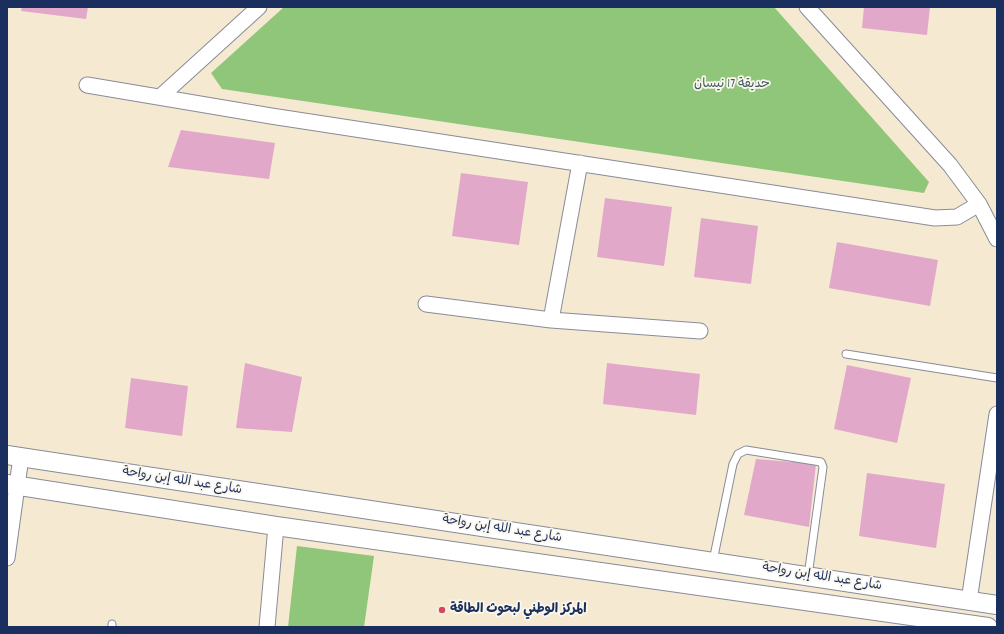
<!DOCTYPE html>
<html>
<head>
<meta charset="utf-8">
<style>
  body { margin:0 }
  #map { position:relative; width:1004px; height:634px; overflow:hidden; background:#f5e9d2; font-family:Dekko,sans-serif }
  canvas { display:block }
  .frame { position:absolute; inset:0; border:8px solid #1b2f5e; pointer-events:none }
</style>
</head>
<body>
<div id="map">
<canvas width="1004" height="634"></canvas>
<div class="frame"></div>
</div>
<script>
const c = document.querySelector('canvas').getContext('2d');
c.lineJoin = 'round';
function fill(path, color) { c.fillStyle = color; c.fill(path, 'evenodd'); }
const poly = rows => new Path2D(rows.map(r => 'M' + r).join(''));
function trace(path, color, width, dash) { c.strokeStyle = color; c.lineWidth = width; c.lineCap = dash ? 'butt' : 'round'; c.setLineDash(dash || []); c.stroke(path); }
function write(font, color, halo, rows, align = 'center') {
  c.font = font + ' Dekko,"Playpen Sans Arabic",sans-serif'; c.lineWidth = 3.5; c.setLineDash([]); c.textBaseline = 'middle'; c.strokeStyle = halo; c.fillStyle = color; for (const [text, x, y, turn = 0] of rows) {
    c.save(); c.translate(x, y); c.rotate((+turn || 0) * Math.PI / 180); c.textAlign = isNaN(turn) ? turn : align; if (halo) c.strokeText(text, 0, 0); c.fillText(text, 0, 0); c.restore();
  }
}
fill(poly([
  [284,7,774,7,929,182,924,193,222,89,211,73],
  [297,546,374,556,364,627,288,627]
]), '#8fc679');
fill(poly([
  [22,7,88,7,86,19,21,11],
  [864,7,930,7,927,35,862,28],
  [181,130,275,143,269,179,168,167],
  [461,173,528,182,519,245,452,236],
  [605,198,672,207,664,266,597,257],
  [701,218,758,226,751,284,694,277],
  [837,242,938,260,930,306,829,288],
  [245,363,302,377,292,432,236,428],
  [607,363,700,374,696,415,603,404],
  [847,365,911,378,897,443,834,429],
  [131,378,188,386,182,436,125,428],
  [756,459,816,464,809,527,744,515],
  [867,473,945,484,936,548,859,536]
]), '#e2a8c9');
const service = poly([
  [846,354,997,378],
  [713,561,733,464,738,454,746,450,821,462,823,467,808,576],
  [112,627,112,624]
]);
const minor = poly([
  [807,7,950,165,979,204,997,239],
  [87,85,271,116,935,218,957,217,979,204],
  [160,97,259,7],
  [426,304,551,320,700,331],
  [551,320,580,163],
  [7,558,21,457],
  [969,601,997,414],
  [267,627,276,526]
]);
const tertiary = poly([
  [7,455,997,605],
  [7,484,276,526,988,627]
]);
trace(service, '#888c98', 9);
trace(minor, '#888c98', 17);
trace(tertiary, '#888c98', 20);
trace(service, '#fff', 7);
trace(minor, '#fff', 15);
trace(tertiary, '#fff', 18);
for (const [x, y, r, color] of [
  [442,610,4,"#d1495b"]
]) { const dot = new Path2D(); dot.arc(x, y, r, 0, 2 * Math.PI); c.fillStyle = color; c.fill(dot); trace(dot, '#fbf7ec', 1.5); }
write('13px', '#3e5c66', '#fbf7ec', [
  ["حديقة 17 نيسان",732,85]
]);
write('13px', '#1b2f5e', '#fbf7ec', [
  ["شارع عبد الله إبن رواحة",182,482,9],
  ["شارع عبد الله إبن رواحة",502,530,9],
  ["شارع عبد الله إبن رواحة",822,578,9]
]);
write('bold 13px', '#1b2f5e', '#fbf7ec', [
  ["المركز الوطني لبحوث الطاقة",450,610]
], 'left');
</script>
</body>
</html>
